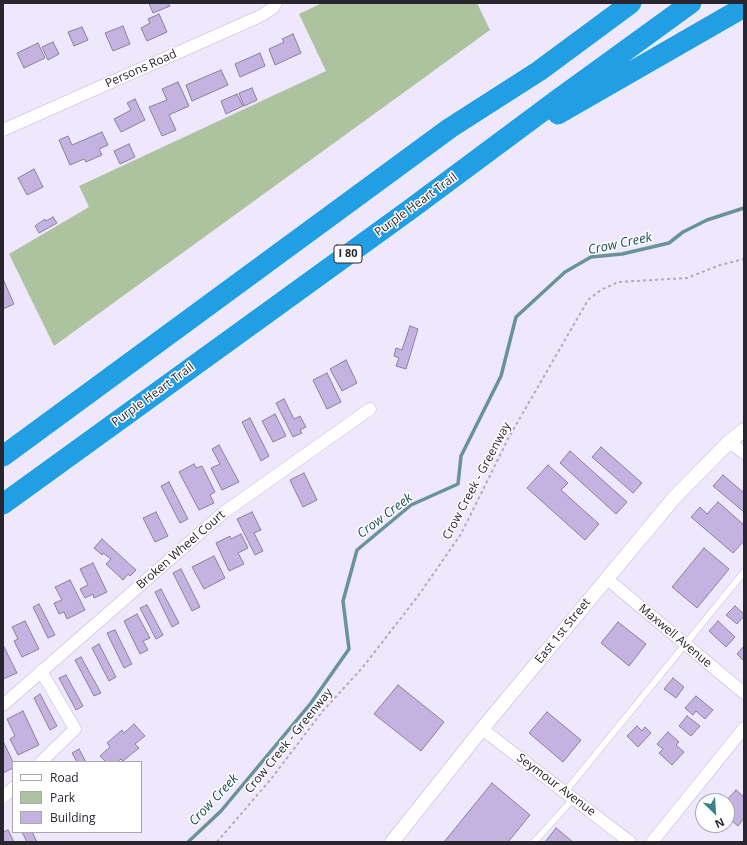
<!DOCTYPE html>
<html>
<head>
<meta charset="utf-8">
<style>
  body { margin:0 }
  #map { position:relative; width:747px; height:845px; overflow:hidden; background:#efe7fc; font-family:"Open Sans",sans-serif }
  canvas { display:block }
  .frame { position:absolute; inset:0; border:4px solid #29252f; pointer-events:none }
  .legend { position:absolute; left:12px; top:761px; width:130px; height:72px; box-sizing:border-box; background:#fff; border:1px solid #a9a8ac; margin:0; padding:5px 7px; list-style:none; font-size:12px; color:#29252f }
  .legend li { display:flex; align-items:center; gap:8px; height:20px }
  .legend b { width:20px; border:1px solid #a9a8ac }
  .north { position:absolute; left:695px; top:793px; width:40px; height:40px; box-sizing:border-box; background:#fff; border:1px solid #a9a8ac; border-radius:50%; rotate:155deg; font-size:11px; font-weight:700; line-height:16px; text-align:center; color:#29252f }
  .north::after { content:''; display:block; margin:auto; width:14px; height:18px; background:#3b8485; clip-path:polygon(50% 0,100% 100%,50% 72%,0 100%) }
</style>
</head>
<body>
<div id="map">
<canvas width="747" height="845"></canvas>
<div class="frame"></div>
<ul class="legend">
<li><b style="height:5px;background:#fff"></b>Road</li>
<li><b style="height:11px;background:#adc3a0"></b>Park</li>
<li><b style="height:11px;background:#c4b3e0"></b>Building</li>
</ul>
<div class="north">N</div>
</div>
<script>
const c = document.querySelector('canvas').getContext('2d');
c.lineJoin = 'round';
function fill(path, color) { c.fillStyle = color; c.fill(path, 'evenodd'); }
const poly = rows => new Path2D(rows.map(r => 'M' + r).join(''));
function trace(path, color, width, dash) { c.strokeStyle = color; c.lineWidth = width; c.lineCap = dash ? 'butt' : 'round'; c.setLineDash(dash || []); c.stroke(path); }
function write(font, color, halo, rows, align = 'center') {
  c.font = font + ' "Open Sans",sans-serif'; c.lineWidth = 3; c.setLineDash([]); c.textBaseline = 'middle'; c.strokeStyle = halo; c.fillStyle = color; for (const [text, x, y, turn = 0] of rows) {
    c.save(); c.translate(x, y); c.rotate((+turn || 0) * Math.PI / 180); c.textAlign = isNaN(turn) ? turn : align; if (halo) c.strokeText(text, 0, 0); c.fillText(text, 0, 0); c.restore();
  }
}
fill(poly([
  [322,3,477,3,490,30,54,346,9,254,89,207,79,186,326,71,299,14]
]), '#adc3a0');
trace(poly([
  [188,842,221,811,311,703,349,649,343,601,357,550,411,505,458,484,461,456,501,376,516,317,565,272,591,257,622,254,669,243,683,232,707,220,744,208]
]), '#689499', 3.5);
const building = poly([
  [149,3,168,3,170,6,153,13,149,3],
  [159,14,167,32,147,41,141,28,150,23,148,19,159,14],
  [123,26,130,44,113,51,105,33,123,26],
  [82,27,88,40,74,46,68,32,82,27],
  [293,34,301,53,275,65,269,49,284,42,282,39,293,34],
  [53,42,59,54,48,60,42,47,53,42],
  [38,43,45,58,24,68,17,53,38,43],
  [260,53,265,66,240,77,235,64,260,53],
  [221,70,228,85,192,101,186,85,221,70],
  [178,82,189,106,169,115,176,130,162,136,149,107,167,100,162,89,178,82],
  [252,88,257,100,244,106,239,93,252,88],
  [237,94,243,106,226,114,221,101,237,94],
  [135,99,145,120,121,132,114,119,131,110,127,103,135,99],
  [102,132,108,145,99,149,102,155,86,162,84,159,70,165,59,140,68,136,72,145,102,132],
  [129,144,135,157,120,164,114,151,129,144],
  [34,169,43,187,27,195,18,178,34,169],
  [53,217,57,223,39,233,35,226,45,219,46,221,53,217],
  [3,279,14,304,3,309,3,279],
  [410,326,418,329,406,369,396,366,399,358,394,356,396,348,402,350,410,326],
  [346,360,357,383,342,391,330,369,346,360],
  [327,373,341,402,327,409,313,380,327,373],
  [284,399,294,419,300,416,306,427,300,430,302,433,293,437,276,403,284,399],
  [275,414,286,436,273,442,262,421,275,414],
  [250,418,269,456,261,461,242,422,250,418],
  [219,445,239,482,222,490,211,468,220,464,212,449,219,445],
  [601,447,642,483,633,493,592,457,601,447],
  [570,451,627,502,616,514,560,463,570,451],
  [194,464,196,468,202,466,215,492,210,495,214,503,199,510,179,472,194,464],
  [548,465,568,483,561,490,599,524,585,540,527,488,548,465],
  [304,473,317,500,303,507,290,480,304,473],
  [723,475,744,493,744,512,713,486,723,475],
  [169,482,188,519,180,523,161,486,169,482],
  [718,502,744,525,744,541,733,553,691,517,700,507,707,514,718,502],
  [156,512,168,536,155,542,143,518,156,512],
  [252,512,261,530,254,533,263,551,255,555,237,519,252,512],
  [241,534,248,548,238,553,244,564,229,571,216,543,230,536,231,539,241,534],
  [102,539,136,570,130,576,128,574,123,580,106,564,111,559,103,553,102,555,94,548,102,539],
  [704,548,729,569,697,608,672,587,704,548],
  [214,556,225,578,204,589,192,567,214,556],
  [93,563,107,592,94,598,93,594,85,598,80,589,88,585,80,569,93,563],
  [181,569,200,607,192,611,173,573,181,569],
  [70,580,85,610,67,619,64,612,59,614,54,603,62,600,55,587,70,580],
  [161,589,179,623,172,627,155,592,161,589],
  [39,604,55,635,48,638,33,607,39,604],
  [147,605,163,635,156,639,140,608,147,605],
  [735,606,744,614,744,616,737,624,726,615,735,606],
  [137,614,150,638,143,641,148,650,140,654,124,621,137,614],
  [25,621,39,649,22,657,14,641,18,639,12,627,25,621],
  [718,621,735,637,726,647,709,631,718,621],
  [618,622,646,644,629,666,601,643,618,622],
  [115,630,132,664,124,668,107,633,115,630],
  [99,644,116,677,109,681,92,648,99,644],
  [3,645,17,673,3,679,3,645],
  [744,646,744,661,737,654,744,646],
  [81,657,101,693,94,696,75,660,81,657],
  [66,675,83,706,76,710,59,678,66,675],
  [673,678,684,687,676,698,664,689,673,678],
  [398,685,444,722,421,751,374,714,398,685],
  [40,694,57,726,50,730,34,698,40,694],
  [696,696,713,710,705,719,696,711,693,715,685,708,696,696],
  [23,711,39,745,18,755,10,739,15,736,7,719,23,711],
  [547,712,581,740,563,762,529,733,547,712],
  [687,716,700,726,691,736,679,726,687,716],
  [134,724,145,736,135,744,139,748,123,761,121,759,117,762,106,762,100,756,110,747,107,743,122,730,124,733,134,724],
  [637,726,642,731,645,727,651,733,638,747,627,736,637,726],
  [668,732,679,742,676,745,684,752,672,765,659,753,663,749,657,744,668,732],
  [3,741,13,762,13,768,3,773,3,741],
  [79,749,86,762,77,762,72,753,79,749],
  [492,783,530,815,508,842,444,842,492,783],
  [736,790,744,797,744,818,738,826,727,817,726,801,736,790],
  [556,828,573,842,545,842,556,828],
  [8,830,14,842,3,842,3,832,8,830],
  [22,832,32,832,37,842,27,842,22,832]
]);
fill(building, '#c4b3e0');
trace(building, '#8a8198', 1);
const service = poly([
  [565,792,744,572],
  [534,842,573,799]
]);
const minor = poly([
  [3,130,256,18,264,14,273,8,276,3],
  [729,442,744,453],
  [606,578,744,693],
  [3,705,223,513,370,409],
  [482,729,630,842],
  [41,762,75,729,41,671],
  [3,797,13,788],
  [652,842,744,728]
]);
const tertiary = poly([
  [392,842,482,729,674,498,729,442,744,430]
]);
const motorway = poly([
  [558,114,744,7],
  [3,456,450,128,539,71,631,3],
  [3,504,408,211,556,101,691,3]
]);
trace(service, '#c2b9d2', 7);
trace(minor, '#c2b9d2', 13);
trace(tertiary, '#c2b9d2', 15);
trace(motorway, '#fff', 22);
trace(poly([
  [217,842,271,779,322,712,363,667,418,596,461,534,509,437,588,300,601,290,618,282,687,278,720,265,744,259]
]), '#b1abbc', 2, [3, 3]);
trace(service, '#fff', 6);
trace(minor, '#fff', 12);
trace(tertiary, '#fff', 14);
trace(motorway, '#229ee4', 21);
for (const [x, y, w] of [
  [348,254,28]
]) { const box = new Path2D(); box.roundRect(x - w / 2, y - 9, w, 18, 3); c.fillStyle = '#fff'; c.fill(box); trace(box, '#29252f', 1); }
write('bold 11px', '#29252f', null, [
  ["I 80",348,254]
]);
write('12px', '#29252f', '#fff', [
  ["Persons Road",141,69,-24],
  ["Purple Heart Trail",416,205,-36],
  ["Purple Heart Trail",153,395,-36],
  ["Crow Creek - Greenway",477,481,-62],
  ["Broken Wheel Court",181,550,-41],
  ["East 1st Street",563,631,-51],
  ["Maxwell Avenue",675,636,40],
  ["Crow Creek - Greenway",289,741,-51],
  ["Seymour Avenue",556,785,37]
]);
write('italic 13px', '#174f52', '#fff', [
  ["Crow Creek",620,244,-12],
  ["Crow Creek",385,516,-37],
  ["Crow Creek",214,800,-47]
]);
</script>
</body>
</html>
